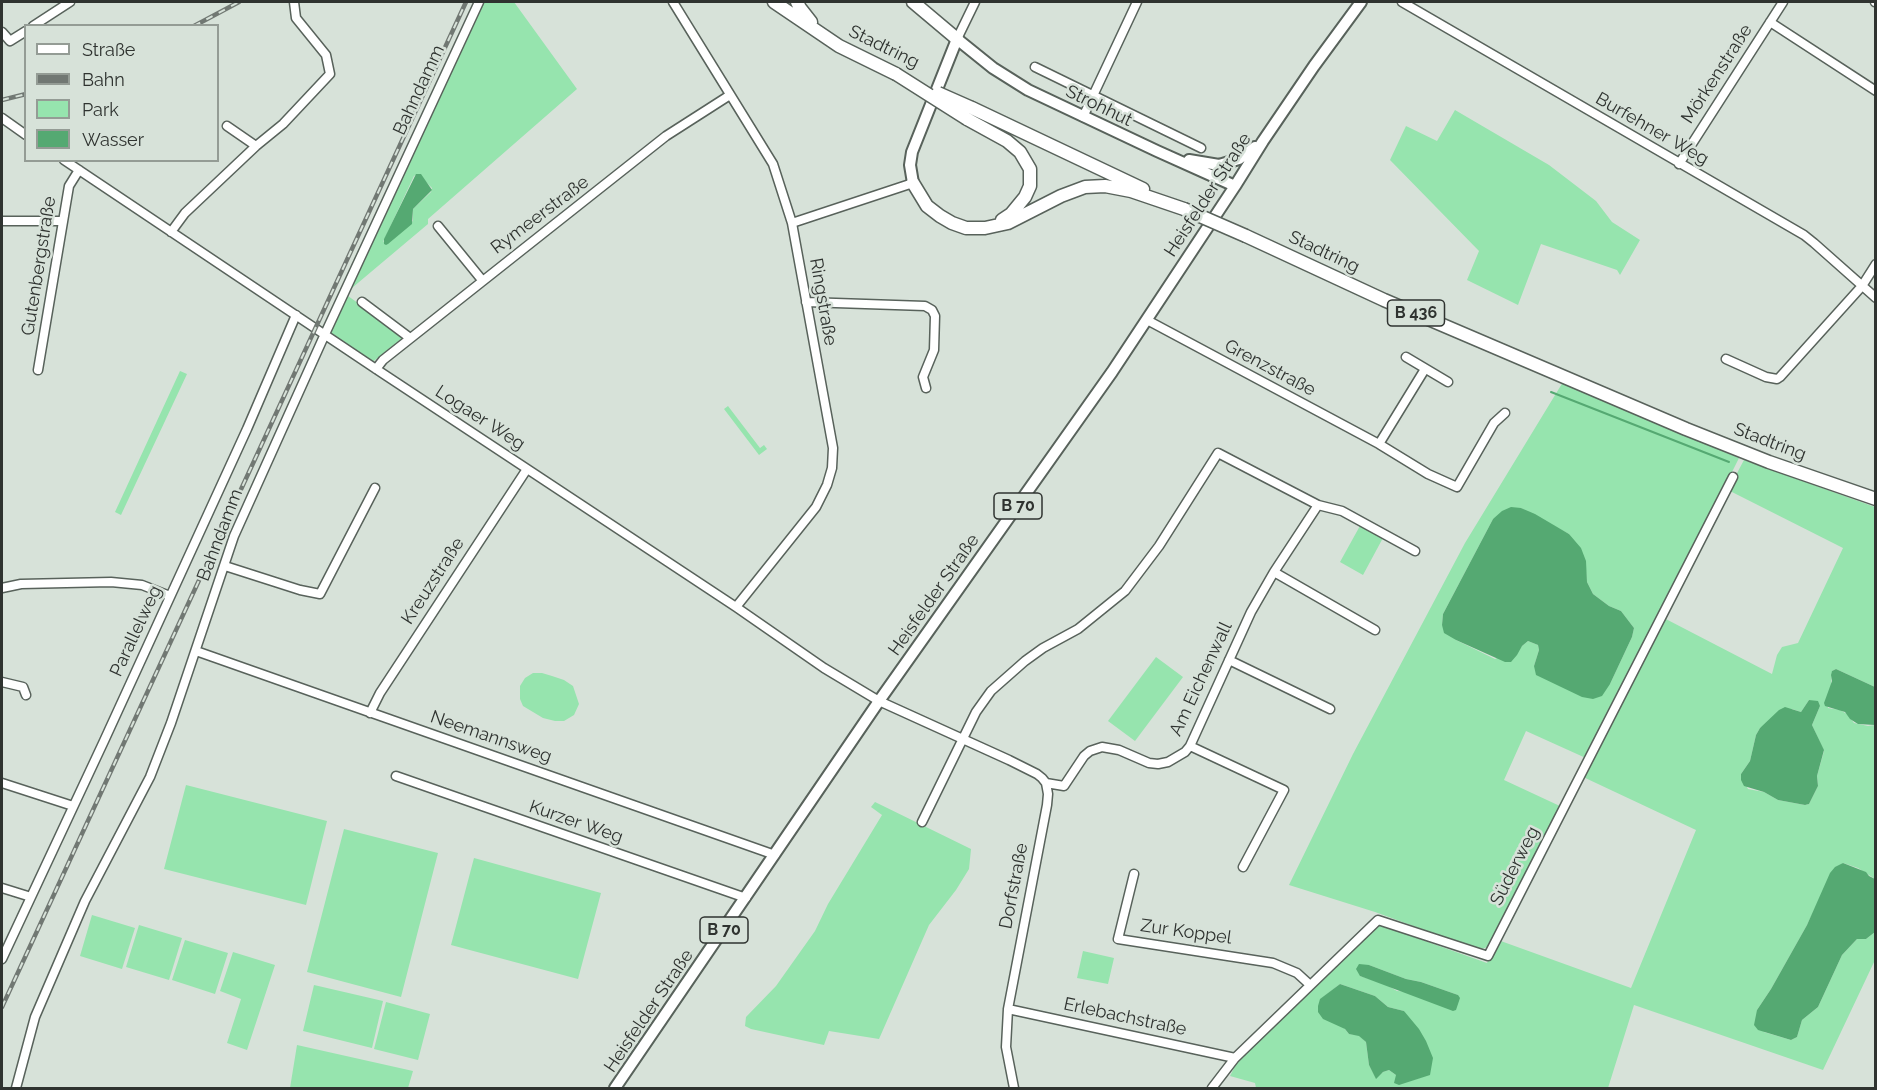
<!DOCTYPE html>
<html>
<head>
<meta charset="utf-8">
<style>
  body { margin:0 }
  #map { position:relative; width:1877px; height:1090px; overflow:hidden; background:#d7e2d9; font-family:Raleway,sans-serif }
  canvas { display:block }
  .frame { position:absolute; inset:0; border:3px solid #2f3330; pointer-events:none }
  .legend { position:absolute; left:24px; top:24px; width:195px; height:138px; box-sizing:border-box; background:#d7e2d9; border:2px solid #949c95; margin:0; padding:8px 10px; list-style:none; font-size:18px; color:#2f3330 }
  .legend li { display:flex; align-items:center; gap:12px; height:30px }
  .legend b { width:30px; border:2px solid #949c95 }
</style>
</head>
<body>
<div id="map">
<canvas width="1877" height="1090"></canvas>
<div class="frame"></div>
<ul class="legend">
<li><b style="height:8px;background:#fff"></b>Straße</li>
<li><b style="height:8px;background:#717873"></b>Bahn</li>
<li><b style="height:16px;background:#96e4ae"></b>Park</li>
<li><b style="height:16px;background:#55a972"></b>Wasser</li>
</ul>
</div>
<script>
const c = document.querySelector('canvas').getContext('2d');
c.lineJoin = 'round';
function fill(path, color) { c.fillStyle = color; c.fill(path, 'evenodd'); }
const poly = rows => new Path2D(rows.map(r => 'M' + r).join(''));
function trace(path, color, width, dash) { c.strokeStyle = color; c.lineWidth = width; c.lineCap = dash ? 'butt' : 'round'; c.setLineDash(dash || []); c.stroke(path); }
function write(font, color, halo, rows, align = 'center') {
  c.font = font + ' Raleway,sans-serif'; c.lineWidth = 5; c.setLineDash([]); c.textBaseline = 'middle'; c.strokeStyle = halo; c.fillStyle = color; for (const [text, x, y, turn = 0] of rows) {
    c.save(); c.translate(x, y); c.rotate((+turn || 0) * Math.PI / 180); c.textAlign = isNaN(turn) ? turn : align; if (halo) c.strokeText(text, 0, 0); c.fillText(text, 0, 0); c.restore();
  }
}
fill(poly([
  [480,2,514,2,577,89,428,219,428,224,346,293],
  [418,174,432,188,431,192,413,209,413,221,383,242,414,176],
  [1455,110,1549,165,1596,201,1612,222,1640,240,1620,275,1617,270,1541,244,1518,305,1467,280,1479,251,1390,160,1406,126,1437,141],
  [348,296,405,336,370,364,328,333,343,299],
  [180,371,187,374,121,515,115,512],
  [1563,382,1739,458,1660,616,1772,674,1777,655,1782,647,1798,643,1843,548,1728,490,1744,460,1875,507,1875,687,1836,669,1832,671,1831,686,1826,699,1828,708,1840,710,1847,714,1854,723,1868,726,1875,725,1875,879,1858,868,1843,863,1817,904,1807,925,1771,989,1757,1010,1764,1032,1791,1040,1797,1037,1802,1020,1818,1007,1842,955,1857,939,1866,939,1875,932,1875,960,1823,1070,1634,1005,1608,1088,1256,1088,1255,1083,1230,1076,1239,1058,1380,925,1487,963,1498,940,1631,988,1696,830,1581,776,1588,759,1526,731,1504,780,1562,807,1490,946,1479,950,1375,912,1289,885,1353,754,1465,543],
  [1521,508,1569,534,1586,571,1587,582,1593,594,1609,606,1621,611,1634,628,1632,637,1610,684,1534,666,1539,650,1538,645,1528,641,1522,646,1495,659,1456,640,1442,625,1443,614,1493,519],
  [1809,700,1820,706,1812,725,1824,751,1817,776,1818,786,1809,804,1805,805,1778,800,1764,792,1748,789,1741,774,1750,761,1756,735,1760,728,1792,709,1801,712],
  [1369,965,1406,979,1421,982,1458,995,1397,991,1385,984,1360,976],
  [1340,984,1375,996,1388,1007,1404,1011,1430,1074,1413,1080,1396,1075,1389,1070,1383,1072,1376,1078,1369,1065,1366,1042,1359,1035,1349,1034,1321,999],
  [728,406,760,448,764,445,767,449,759,455,724,409],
  [1361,524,1384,536,1363,575,1340,562],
  [1156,657,1183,677,1135,741,1108,721],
  [533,673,542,673,552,676,564,680,573,686,579,704,574,715,564,721,555,721,543,718,523,706,520,699,520,686,525,678],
  [186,785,327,821,306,905,164,869],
  [875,802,971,849,969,869,956,890,929,925,879,1039,829,1031,824,1045,751,1029,745,1026,746,1017,776,986,815,931,828,904,882,815,871,807],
  [344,829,438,853,401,997,307,972],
  [474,858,601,893,578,979,451,945],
  [92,915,135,928,122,969,80,956],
  [139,925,182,938,169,980,126,967],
  [185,940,228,953,215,994,172,980],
  [1083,951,1114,958,1108,984,1077,978],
  [233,952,275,965,247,1050,227,1043,241,999,220,991],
  [314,985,383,1001,372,1048,303,1031],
  [386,1002,430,1014,418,1060,374,1049],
  [297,1045,413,1071,408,1088,290,1088]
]), '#96e4ae');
fill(poly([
  [416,174,421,174,432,190,413,209,412,224,388,244,386,245,384,244,384,239],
  [1511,507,1521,508,1535,514,1569,534,1581,548,1586,561,1587,582,1593,594,1609,606,1621,611,1634,628,1632,637,1610,684,1602,696,1593,699,1582,697,1536,675,1534,666,1539,650,1538,645,1528,641,1522,646,1517,655,1511,662,1505,662,1456,640,1444,633,1442,625,1443,614,1493,519,1502,511],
  [1836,669,1875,687,1875,725,1858,724,1850,719,1845,712,1825,706,1824,703,1832,681,1831,675,1832,671],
  [1809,700,1818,701,1820,706,1812,725,1824,750,1817,776,1818,786,1809,804,1805,805,1778,800,1764,792,1744,786,1741,780,1741,774,1750,761,1756,735,1760,728,1779,710,1785,707,1801,712],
  [1843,863,1866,872,1869,876,1875,879,1875,932,1866,939,1857,939,1842,955,1818,1007,1802,1020,1797,1037,1791,1040,1758,1030,1754,1025,1757,1010,1771,989,1807,925,1830,873,1835,867],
  [1359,964,1369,965,1406,979,1421,982,1458,995,1460,998,1456,1010,1453,1011,1360,976,1356,969],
  [1340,984,1375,996,1388,1007,1404,1011,1419,1029,1426,1041,1433,1058,1430,1075,1399,1085,1394,1083,1396,1075,1389,1070,1383,1072,1376,1079,1369,1065,1366,1042,1359,1036,1349,1034,1345,1029,1323,1019,1318,1012,1318,1006,1320,999]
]), '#55a972');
trace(poly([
  [1551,392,1729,462]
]), '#55a972', 2);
const minor = poly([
  [673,2,773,164,792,223,833,448,832,468,827,485,816,507,736,607],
  [1402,2,1804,235,1814,243,1876,298],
  [1875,2,1876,2],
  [1770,22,1876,91],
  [33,26,70,2],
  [2,32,10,41,26,31],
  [957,39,975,2],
  [1035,67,1201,148],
  [1083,117,1137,2],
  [2,118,26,135],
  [227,126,256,146],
  [64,160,376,369,736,607,824,668,879,701,1009,760,1037,774,1042,778,1046,783,1048,794,1047,805,1008,1009,1006,1047,1014,1088],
  [1679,164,1783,2],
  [2,221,63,221],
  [792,223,913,183],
  [438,226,482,280],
  [171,232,185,213,256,146,283,124,330,74,326,55,296,18,294,2],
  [362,302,410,338],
  [806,302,925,306,932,310,935,316,934,350,923,377,926,388],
  [1147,320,1379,444,1428,474,1457,487,1494,423,1505,413],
  [1406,357,1448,382],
  [1726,359,1766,377,1777,379,1780,377,1862,286,1876,264],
  [376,369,383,360,666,136,730,95],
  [38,370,69,186,79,170],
  [1379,444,1425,369],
  [225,566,300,590,320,594,375,488],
  [1274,572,1375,630],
  [2,588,21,584,111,582,142,585,170,596],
  [196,651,775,855],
  [1229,660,1330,709],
  [2,682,23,687,26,695],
  [370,713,380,693,527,469],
  [1190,746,1284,790,1243,867],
  [396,776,746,898],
  [2,783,73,806],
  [1046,783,1064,786,1084,756,1090,751,1102,747,1119,750,1149,763,1158,764,1168,762,1185,752,1190,746,1251,612,1274,572,1318,505,1342,511,1415,551],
  [922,822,976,712,991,691,1025,661,1043,648,1078,629,1125,591,1159,546,1218,453,1318,505],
  [1134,874,1118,939,1273,963,1297,973,1309,984],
  [2,888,31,897],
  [2,959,104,741,247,429,296,315],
  [1008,1009,1235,1058],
  [16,1088,35,1017,85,901,150,777,171,723,234,536,325,334,479,2],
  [1212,1088,1235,1058,1378,920,1488,956,1733,477]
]);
const major = poly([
  [1189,160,1219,165,1239,159,1255,147],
  [913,183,910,165,912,152,957,39,993,68,1028,90,1157,151,1235,186],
  [615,1088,879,701,1112,372,1235,186,1263,141,1314,66,1361,2]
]);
const highway = poly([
  [774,2,839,46,896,74],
  [797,2,800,8,811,22],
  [913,2,957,39],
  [972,108,1143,189],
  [967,119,1007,141,1020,152,1030,169,1030,186,1025,197,1011,214,1002,220],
  [913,183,927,206,940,216,952,223,966,228,985,228,1008,223,1061,196,1085,187,1105,186,1131,191,1184,209],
  [1246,236,1384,300,1686,429,1769,462,1876,499]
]);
trace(minor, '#58625b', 11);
trace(major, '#58625b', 14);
trace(highway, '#58625b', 15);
trace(minor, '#fff', 8);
trace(major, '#fff', 10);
trace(highway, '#fff', 12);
const rail = poly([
  [194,26,239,2],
  [2,100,26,94],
  [2,1007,466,2]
]);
trace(rail, '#717873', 4.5);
trace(rail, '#d7e2d9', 2, [7]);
const highwayBridge = poly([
  [896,74,967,119],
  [938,93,972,108],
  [1184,209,1246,236]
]);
trace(highwayBridge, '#58625b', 15, []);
trace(highwayBridge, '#fff', 12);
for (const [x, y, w] of [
  [1416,313,57],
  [1018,506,48],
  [724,930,48]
]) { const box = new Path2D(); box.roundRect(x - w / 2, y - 13, w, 26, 4.5); c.fillStyle = '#d7e2d9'; c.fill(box); trace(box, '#2f3330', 1.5); }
write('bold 16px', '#2f3330', null, [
  ["B 436",1416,313],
  ["B 70",1018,506],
  ["B 70",724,930]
]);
write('18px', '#2f3330', '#d7e2d9', [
  ["Stadtring",884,47,26],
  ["Mörkenstraße",1717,74,-57],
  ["Bahndamm",419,90,-65],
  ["Strohhut",1099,106,26],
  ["Burfehner Weg",1652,129,30],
  ["Heisfelder Straße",1208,195,-57],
  ["Rymeerstraße",540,215,-37],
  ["Stadtring",1324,252,25],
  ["Gutenbergstraße",39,266,-81],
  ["Ringstraße",823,302,80],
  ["Grenzstraße",1270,368,28],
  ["Logaer Weg",480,418,33],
  ["Stadtring",1770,442,21],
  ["Bahndamm",220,535,-69],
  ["Kreuzstraße",433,581,-57],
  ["Heisfelder Straße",934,595,-55],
  ["Parallelweg",136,631,-65],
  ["Am Eichenwall",1201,679,-65],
  ["Neemannsweg",491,737,19],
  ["Kurzer Weg",576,822,19],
  ["Süderweg",1515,866,-63],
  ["Dorfstraße",1014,886,-79],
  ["Zur Koppel",1186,932,8],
  ["Heisfelder Straße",649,1011,-56],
  ["Erlebachstraße",1125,1017,12]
]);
</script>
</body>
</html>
